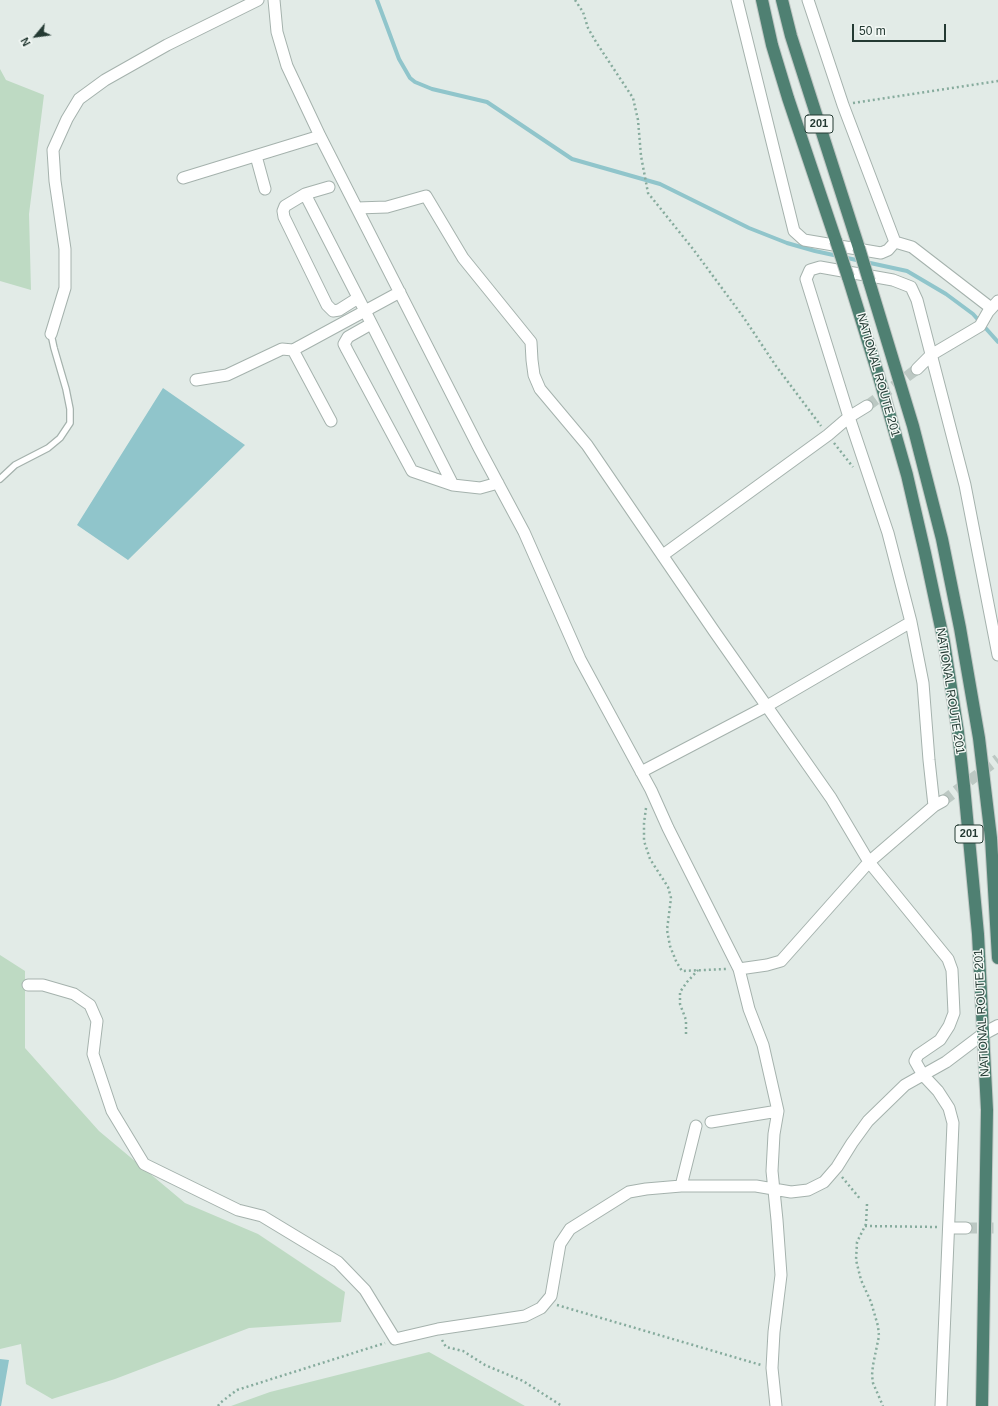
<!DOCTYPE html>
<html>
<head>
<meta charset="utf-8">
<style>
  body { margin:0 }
  #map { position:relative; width:998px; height:1406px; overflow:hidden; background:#e2ebe7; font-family:Arial,sans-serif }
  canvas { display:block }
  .north { position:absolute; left:16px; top:16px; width:40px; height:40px; -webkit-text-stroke:3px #f3f8f5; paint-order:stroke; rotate:241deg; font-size:11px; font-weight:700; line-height:16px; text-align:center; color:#243a33 }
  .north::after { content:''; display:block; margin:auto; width:14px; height:18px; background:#243a33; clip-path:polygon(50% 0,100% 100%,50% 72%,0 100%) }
  .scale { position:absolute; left:852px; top:24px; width:94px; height:18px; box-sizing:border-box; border:2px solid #243a33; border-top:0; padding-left:5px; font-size:12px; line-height:14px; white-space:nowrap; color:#243a33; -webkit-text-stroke:3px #f3f8f5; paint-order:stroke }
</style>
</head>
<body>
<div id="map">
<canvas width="998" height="1406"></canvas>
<div class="north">N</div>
<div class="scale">50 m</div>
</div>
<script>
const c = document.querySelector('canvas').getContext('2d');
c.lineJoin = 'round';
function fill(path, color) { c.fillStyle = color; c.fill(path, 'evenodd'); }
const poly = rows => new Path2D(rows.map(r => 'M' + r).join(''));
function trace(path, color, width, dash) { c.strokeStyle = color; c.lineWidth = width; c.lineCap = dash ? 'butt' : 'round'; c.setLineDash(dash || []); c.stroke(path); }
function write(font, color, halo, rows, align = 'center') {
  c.font = font + ' Arial,sans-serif'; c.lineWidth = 3; c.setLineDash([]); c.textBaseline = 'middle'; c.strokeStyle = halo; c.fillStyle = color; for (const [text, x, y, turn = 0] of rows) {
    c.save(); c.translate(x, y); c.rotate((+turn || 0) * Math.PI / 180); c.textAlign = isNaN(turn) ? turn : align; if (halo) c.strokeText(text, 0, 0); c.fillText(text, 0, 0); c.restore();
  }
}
fill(poly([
  [0,69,6,80,44,95,29,214,31,290,0,281],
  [0,955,25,971,25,1048,99,1131,185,1203,258,1234,345,1292,341,1322,249,1328,115,1379,52,1399,26,1384,21,1344,0,1349],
  [429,1352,525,1406,231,1406,270,1392]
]), '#bedac3');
fill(poly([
  [163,388,245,445,128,560,77,525],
  [0,1359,9,1360,1,1406,0,1406]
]), '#90c5cb');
trace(poly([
  [377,0,399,59,410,78,415,82,432,89,487,102,572,159,660,184,749,228,787,243,815,251,907,271,946,294,973,314,998,342]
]), '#90c5cb', 4);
trace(poly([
  [867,406,917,369],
  [943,801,998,759],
  [966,1228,998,1228]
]), '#bcc8c3', 11, [11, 5.5]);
const service = poly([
  [0,479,15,465,48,448,60,438,70,423,70,409,66,389,54,348,51,334]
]);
const minor = poly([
  [274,0,277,32,287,66,320,136,479,448,524,532,580,659,651,790,668,828,739,969,749,1009,763,1045,778,1111,774,1134,772,1171,777,1220,781,1275,774,1332,772,1368,776,1406],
  [737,0,794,231,804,240,881,253,888,250,895,242],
  [808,0,843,105,895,242],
  [256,156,265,189],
  [183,178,320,136],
  [305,194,329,187],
  [357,208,387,207,426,196,463,258,531,342,532,360,534,375,540,389,587,445,714,631,831,798,869,862,948,959,952,970,954,1013,949,1026,940,1040,918,1055,915,1061,923,1075,938,1091,949,1108,953,1123,941,1406],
  [895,242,912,247,991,308],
  [358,298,339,310,333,311,327,305,284,217,283,211,285,206,305,194,365,311,453,485,412,471,347,350,344,344,348,337,371,324],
  [51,334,65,288,65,249,55,181,53,150,67,119,79,99,105,80,167,45,258,0],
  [917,369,931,355,980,326,988,312,998,301],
  [196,380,227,375,282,349,293,350],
  [331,421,293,350,400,292],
  [453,485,480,488,498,483],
  [663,555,828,435,849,417,867,406],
  [641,772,767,706,911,622],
  [934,806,929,760,923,683,911,622,888,533,849,417,806,279,810,270,820,267,893,280,911,287,917,300,965,485,998,655],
  [739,969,767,965,781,961,869,862,934,806,943,801],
  [28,985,43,985,74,994,90,1005,97,1021,93,1054,112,1111,144,1164,238,1210,262,1216,338,1262,365,1290,395,1339,438,1329,525,1316,541,1308,551,1296,560,1244,570,1229,629,1192,646,1189,681,1186,756,1186,791,1192,808,1190,824,1182,837,1167,852,1143,868,1121,905,1085,946,1062,983,1034],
  [711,1122,778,1111],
  [681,1186,696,1126],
  [949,1228,966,1228]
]);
const tertiary = poly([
  [983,1034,998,1026]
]);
const trunk = poly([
  [762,0,772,45,788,98,836,241],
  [782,0,791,36,859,248],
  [848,277,879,377,907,475,925,553,944,642,958,732,964,786,978,934,987,1110,982,1406],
  [869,281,913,426,942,539,960,628,979,738,991,838,998,958]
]);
trace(service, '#a5b2ad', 8);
trace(minor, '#a5b2ad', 13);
trace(tertiary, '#a5b2ad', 14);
trace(trunk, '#c2c8c6', 14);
trace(poly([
  [575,0,583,12,588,28,596,42,633,98,638,120,641,156,648,193,693,249,744,318,776,366,821,426],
  [853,103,998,81],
  [834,443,853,467],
  [646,808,644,823,644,841,650,859,668,887,671,898,667,930,670,946,676,961,682,971,726,969],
  [686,1034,686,1020,680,1004,680,992,687,982,698,970],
  [842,1177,861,1200],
  [867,1204,866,1224,857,1242,856,1260,861,1280,871,1302,878,1326,879,1336,873,1365,872,1375,873,1383,883,1406],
  [865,1226,938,1227],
  [557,1305,761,1365],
  [442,1340,446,1347,463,1351,485,1365,523,1381,562,1406],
  [218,1406,220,1403,237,1390,385,1343]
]), '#86ab9d', 2.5, [2, 3]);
trace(service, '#fff', 5.5);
trace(minor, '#fff', 11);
trace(tertiary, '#fff', 12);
trace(trunk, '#4f8072', 12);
const trunkBridge = poly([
  [836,241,848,277],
  [859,248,869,281]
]);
trace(trunkBridge, '#c2c8c6', 14, []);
trace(trunkBridge, '#4f8072', 12);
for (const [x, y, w] of [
  [819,124,28],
  [969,834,28]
]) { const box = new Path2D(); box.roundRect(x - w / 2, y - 9, w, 18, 3); c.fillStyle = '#f3f8f5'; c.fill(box); trace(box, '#243a33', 1); }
write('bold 11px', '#243a33', null, [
  ["201",819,124],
  ["201",969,834]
]);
write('12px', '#243a33', '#f3f8f5', [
  ["NATIONAL ROUTE 201",878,375,74],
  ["NATIONAL ROUTE 201",950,691,81],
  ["NATIONAL ROUTE 201",982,1013,-93]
]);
</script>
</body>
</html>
